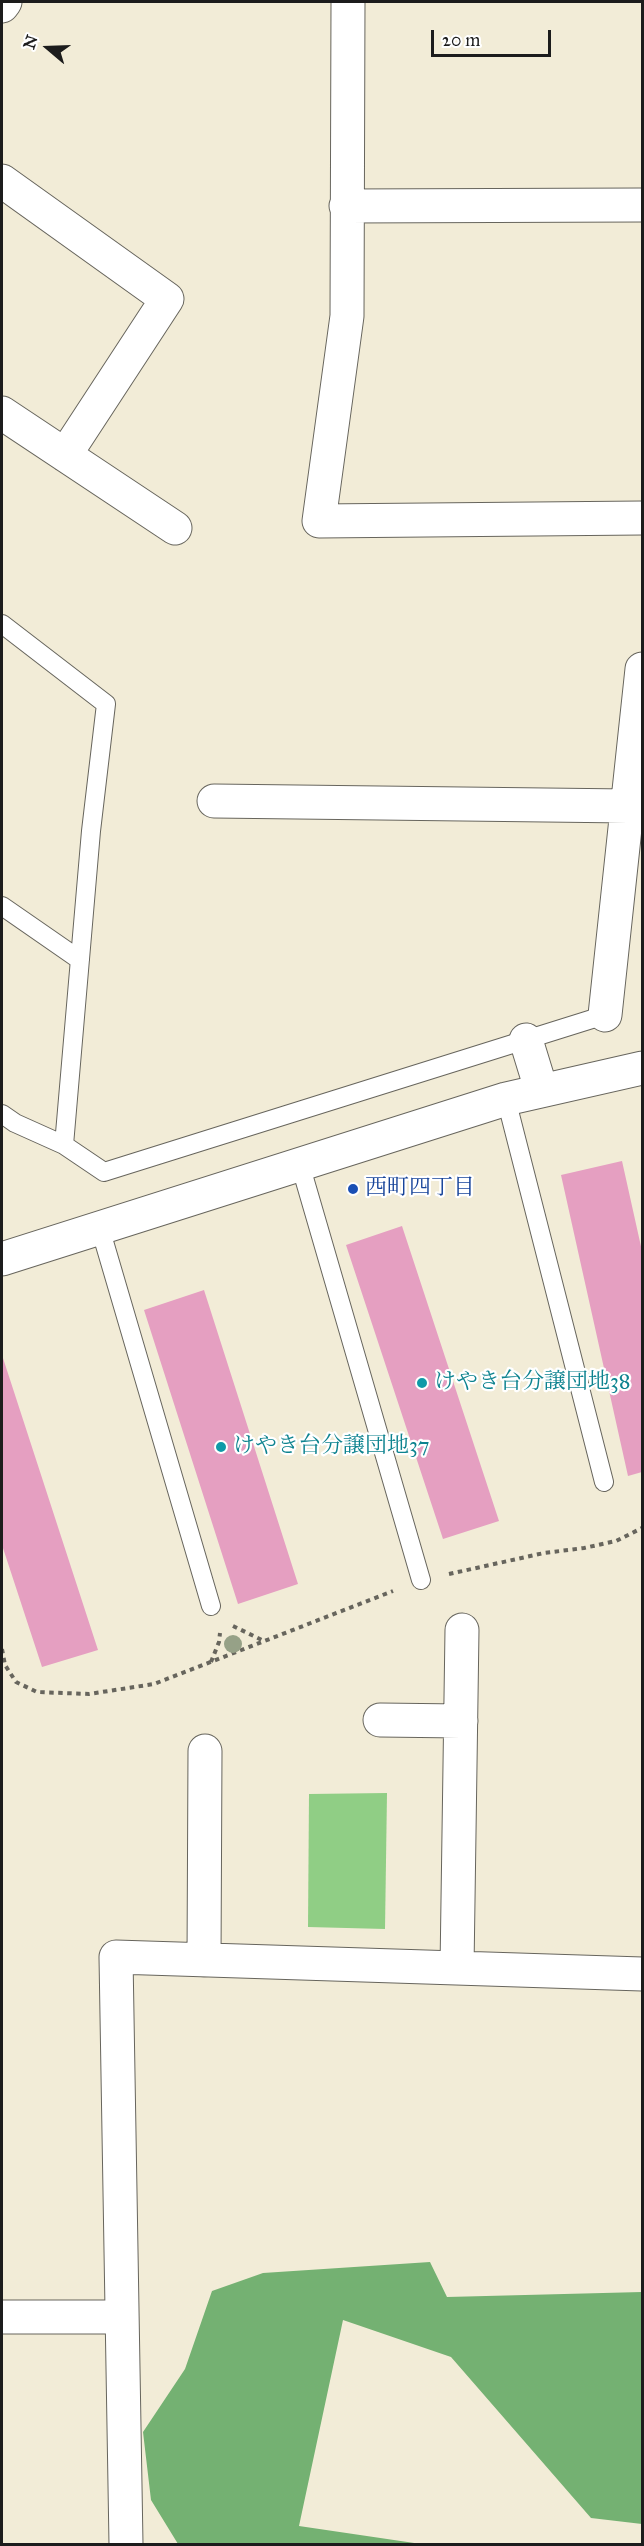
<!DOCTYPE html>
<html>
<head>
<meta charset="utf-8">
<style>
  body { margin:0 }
  #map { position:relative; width:644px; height:2546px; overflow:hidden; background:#f2ecd7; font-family:"IM FELL Great Primer",serif }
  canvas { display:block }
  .frame { position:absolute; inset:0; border:3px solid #1c1c1c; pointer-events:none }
  .north { position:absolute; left:18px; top:18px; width:60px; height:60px; -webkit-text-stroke:4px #fff; paint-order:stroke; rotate:289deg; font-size:16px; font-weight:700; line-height:24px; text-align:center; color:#1c1c1c }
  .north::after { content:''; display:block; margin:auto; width:21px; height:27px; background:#1c1c1c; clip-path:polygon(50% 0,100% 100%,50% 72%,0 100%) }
  .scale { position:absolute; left:431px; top:30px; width:120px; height:27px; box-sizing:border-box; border:3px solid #1c1c1c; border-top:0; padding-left:8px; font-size:18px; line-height:21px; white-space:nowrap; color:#1c1c1c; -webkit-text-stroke:4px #fff; paint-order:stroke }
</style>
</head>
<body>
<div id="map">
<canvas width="644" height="2546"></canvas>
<div class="frame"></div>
<div class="north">N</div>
<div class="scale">20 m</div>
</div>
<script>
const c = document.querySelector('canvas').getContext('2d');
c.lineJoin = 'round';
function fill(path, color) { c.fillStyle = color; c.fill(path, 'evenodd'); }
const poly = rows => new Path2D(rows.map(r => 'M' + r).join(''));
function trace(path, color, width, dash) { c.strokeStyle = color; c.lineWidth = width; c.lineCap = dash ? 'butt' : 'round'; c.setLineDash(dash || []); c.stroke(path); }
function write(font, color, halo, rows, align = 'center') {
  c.font = font + ' "IM FELL Great Primer","Noto Serif JP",serif'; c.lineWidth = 4.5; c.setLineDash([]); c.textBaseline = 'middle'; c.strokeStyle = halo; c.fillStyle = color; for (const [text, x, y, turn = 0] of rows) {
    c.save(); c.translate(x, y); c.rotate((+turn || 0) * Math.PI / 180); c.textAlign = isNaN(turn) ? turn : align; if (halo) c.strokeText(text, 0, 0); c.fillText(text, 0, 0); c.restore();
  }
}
fill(poly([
  [387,1793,385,1929,308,1927,309,1794]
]), '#90ce85');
fill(poly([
  [430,2262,447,2297,642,2292,642,2524,591,2518,451,2357,343,2320,299,2526,421,2544,178,2544,151,2500,143,2432,185,2369,212,2291,263,2273]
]), '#74b172');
fill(poly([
  [622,1161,642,1251,642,1472,628,1476,561,1175],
  [402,1226,499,1521,443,1539,346,1245],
  [204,1290,298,1584,238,1604,144,1310],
  [2,1355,98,1650,42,1667,2,1545]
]), '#e59fc1');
const service = poly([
  [2,624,106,704,91,831,64,1145],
  [2,906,80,960],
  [506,1099,604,1482],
  [2,1114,15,1123,64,1145,104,1172,605,1015],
  [300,1164,421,1580],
  [100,1228,211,1606]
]);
const minor = poly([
  [348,2,347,316,319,521,642,518],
  [2,6,5,2],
  [2,181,167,299,65,455],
  [346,206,642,205],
  [2,413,175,528],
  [214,801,628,806],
  [605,1015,642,669],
  [526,1040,541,1089],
  [380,1720,461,1721],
  [204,1960,205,1751],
  [457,1968,462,1630],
  [2,2317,121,2317],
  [126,2544,116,1957,642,1974]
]);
const tertiary = poly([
  [2,1259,506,1099,642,1068]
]);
trace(service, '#67655d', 20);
trace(minor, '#67655d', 35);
trace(tertiary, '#67655d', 35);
trace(poly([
  [449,1574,544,1553,584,1548,616,1541,642,1528],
  [233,1626,264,1641],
  [2,1649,5,1665,16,1682,37,1692,89,1694,154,1684,393,1591],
  [211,1662,219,1642,220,1633]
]), '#67655d', 4, [4.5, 4.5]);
trace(service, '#fff', 18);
trace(minor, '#fff', 33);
trace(tertiary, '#fff', 33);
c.fillStyle = '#96a187';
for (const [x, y] of [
  [233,1644]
]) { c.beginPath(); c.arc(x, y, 9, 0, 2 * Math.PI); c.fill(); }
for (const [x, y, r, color] of [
  [353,1189,6,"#1a4fb4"],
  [422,1383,6,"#0f9aa8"],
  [221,1447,6,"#0f9aa8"]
]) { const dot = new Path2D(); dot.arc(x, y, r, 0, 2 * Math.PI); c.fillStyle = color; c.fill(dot); trace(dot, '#fff', 2); }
write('22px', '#164399', '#fff', [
  ["西町四丁目",365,1189]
], 'left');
write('22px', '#0d838f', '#fff', [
  ["けやき台分譲団地38",434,1383],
  ["けやき台分譲団地37",233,1447]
], 'left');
</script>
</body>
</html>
